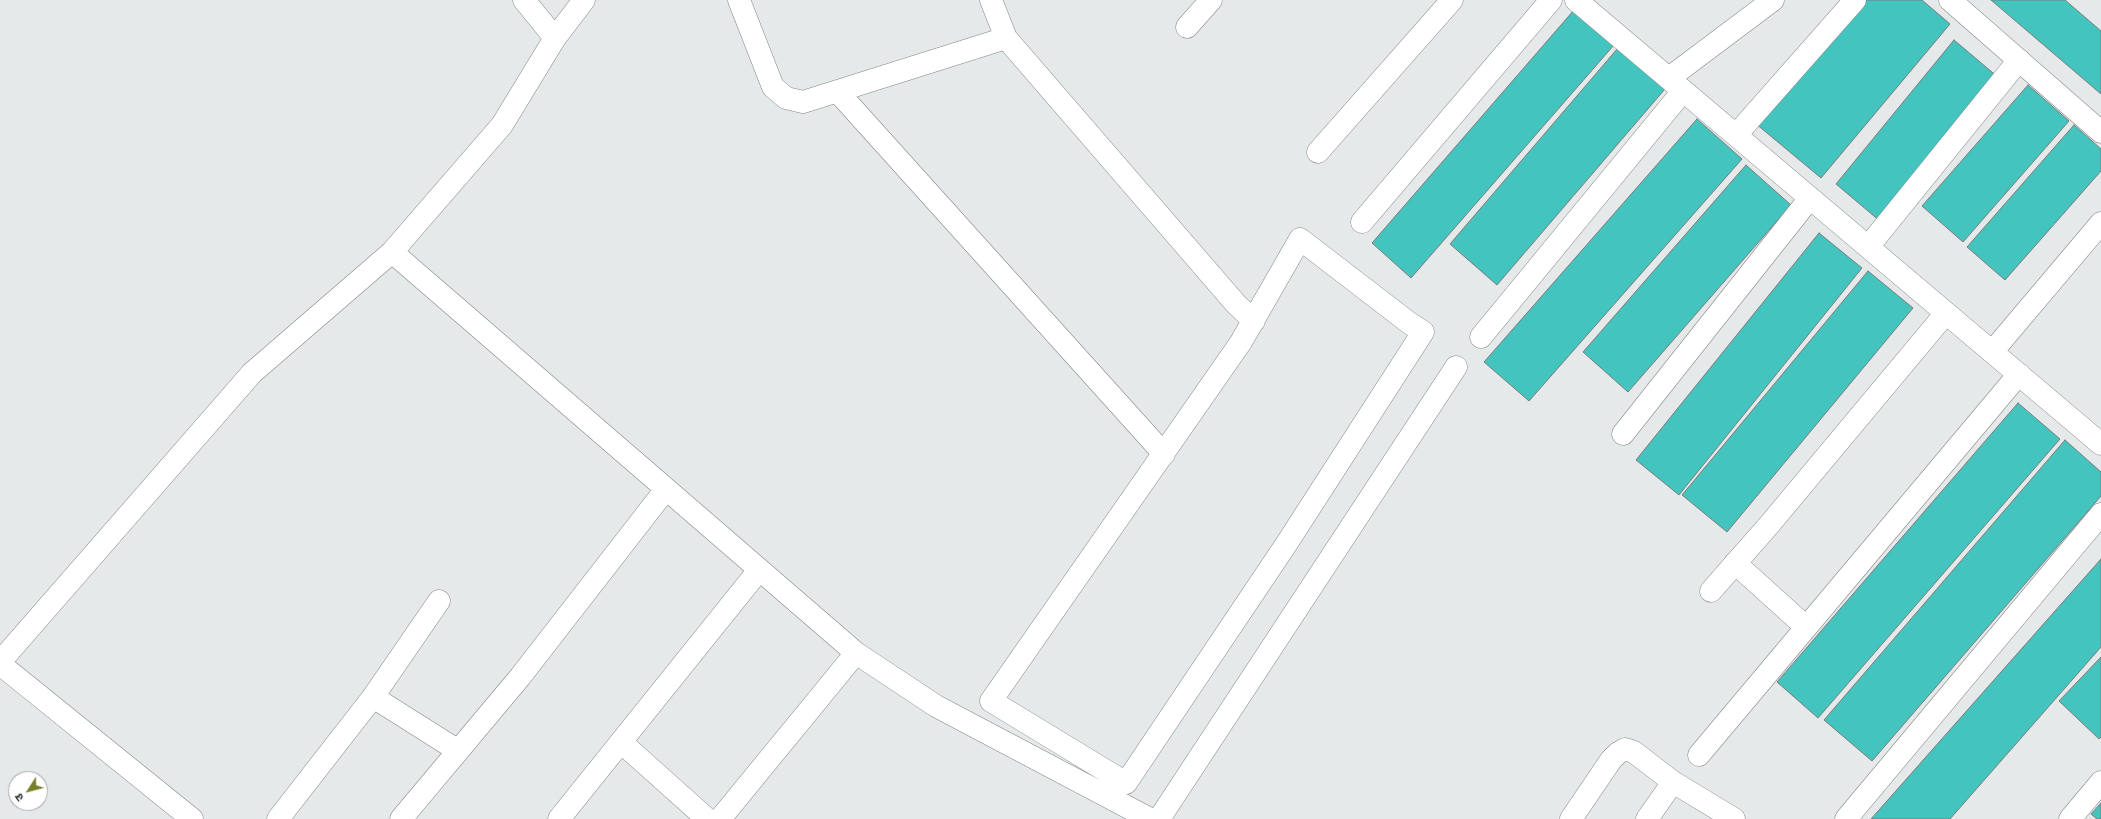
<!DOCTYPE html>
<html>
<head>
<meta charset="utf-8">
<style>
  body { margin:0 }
  #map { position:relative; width:2101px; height:819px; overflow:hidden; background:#e5e9ea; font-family:Ubuntu,"Noto Sans Devanagari",sans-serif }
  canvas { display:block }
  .north { position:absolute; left:8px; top:771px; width:40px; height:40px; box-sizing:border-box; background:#fff; border:1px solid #a6a7a7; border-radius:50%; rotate:234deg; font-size:11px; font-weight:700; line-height:16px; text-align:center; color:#202222 }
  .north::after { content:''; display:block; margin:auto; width:14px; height:18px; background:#787f2a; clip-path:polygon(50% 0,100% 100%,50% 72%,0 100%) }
</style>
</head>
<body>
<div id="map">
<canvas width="2101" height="819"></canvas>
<div class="north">उ</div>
</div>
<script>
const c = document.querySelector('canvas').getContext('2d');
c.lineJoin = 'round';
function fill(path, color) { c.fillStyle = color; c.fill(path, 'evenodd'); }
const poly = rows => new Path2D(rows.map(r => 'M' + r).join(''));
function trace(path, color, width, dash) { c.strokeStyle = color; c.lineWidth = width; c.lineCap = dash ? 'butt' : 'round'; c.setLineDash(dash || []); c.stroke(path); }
const building = poly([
  [1858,0,1922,0,1950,24,1821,178,1755,123,1858,0],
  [1991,0,2065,0,2101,31,2101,94,1991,0],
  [1574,10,1614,45,1411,278,1372,243,1574,10],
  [1954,40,1999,78,1881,222,1836,184,1954,40],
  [1618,48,1665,89,1497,285,1450,244,1618,48],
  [2028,85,2069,121,1963,242,1922,206,2028,85],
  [1697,119,1742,159,1529,401,1484,362,1697,119],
  [2074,125,2101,149,2101,171,2005,280,1967,247,2074,125],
  [1746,165,1791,205,1628,392,1583,352,1746,165],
  [1819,233,1862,268,1679,495,1636,460,1819,233],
  [1868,271,1913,308,1727,532,1682,495,1868,271],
  [2018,403,2060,439,1818,718,1777,682,2018,403],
  [2065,440,2101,472,2101,496,1872,761,1824,720,2065,440],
  [2101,559,2101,647,1950,819,1871,819,2101,559],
  [2101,657,2101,737,2099,739,2059,701,2101,657],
  [2101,803,2101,819,2097,819,2091,814,2101,803]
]);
fill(building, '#44c4be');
trace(building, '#797c7c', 1);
const street = poly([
  [524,0,555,38],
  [739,0,773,87,786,98,803,102,1006,38],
  [991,0,1006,38,1236,304,1254,321],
  [1576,0,2101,444],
  [1950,0,2101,132],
  [1187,27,1211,0],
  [1669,78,1773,0],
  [837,91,1164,454],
  [1736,135,1855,0],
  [1318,152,1452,0],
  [1362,222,1551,0],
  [1300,239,1408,322,1423,332,1287,543,1126,783,991,701,1241,342,1300,239],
  [1868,247,2019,60],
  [392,252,856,653,936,706,1150,819],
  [1481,337,1683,91],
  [1992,352,2101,223],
  [1623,434,1810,198],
  [1735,563,1806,627],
  [1711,591,1769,525,1946,313],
  [0,662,252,373,392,252,502,125,555,38,584,0],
  [0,664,192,819],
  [373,697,457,750],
  [621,742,707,819],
  [1699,755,2019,374],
  [278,819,373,697,439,601],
  [401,819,520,677,666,489],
  [559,819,759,570],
  [720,819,856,653],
  [1159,819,1456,367],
  [1571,819,1611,760,1618,753,1625,749,1634,752,1673,782,1734,819],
  [1647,819,1673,782],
  [1846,819,2101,514],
  [2070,819,2101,782]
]);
trace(street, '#828687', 23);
trace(street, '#fff', 22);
</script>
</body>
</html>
